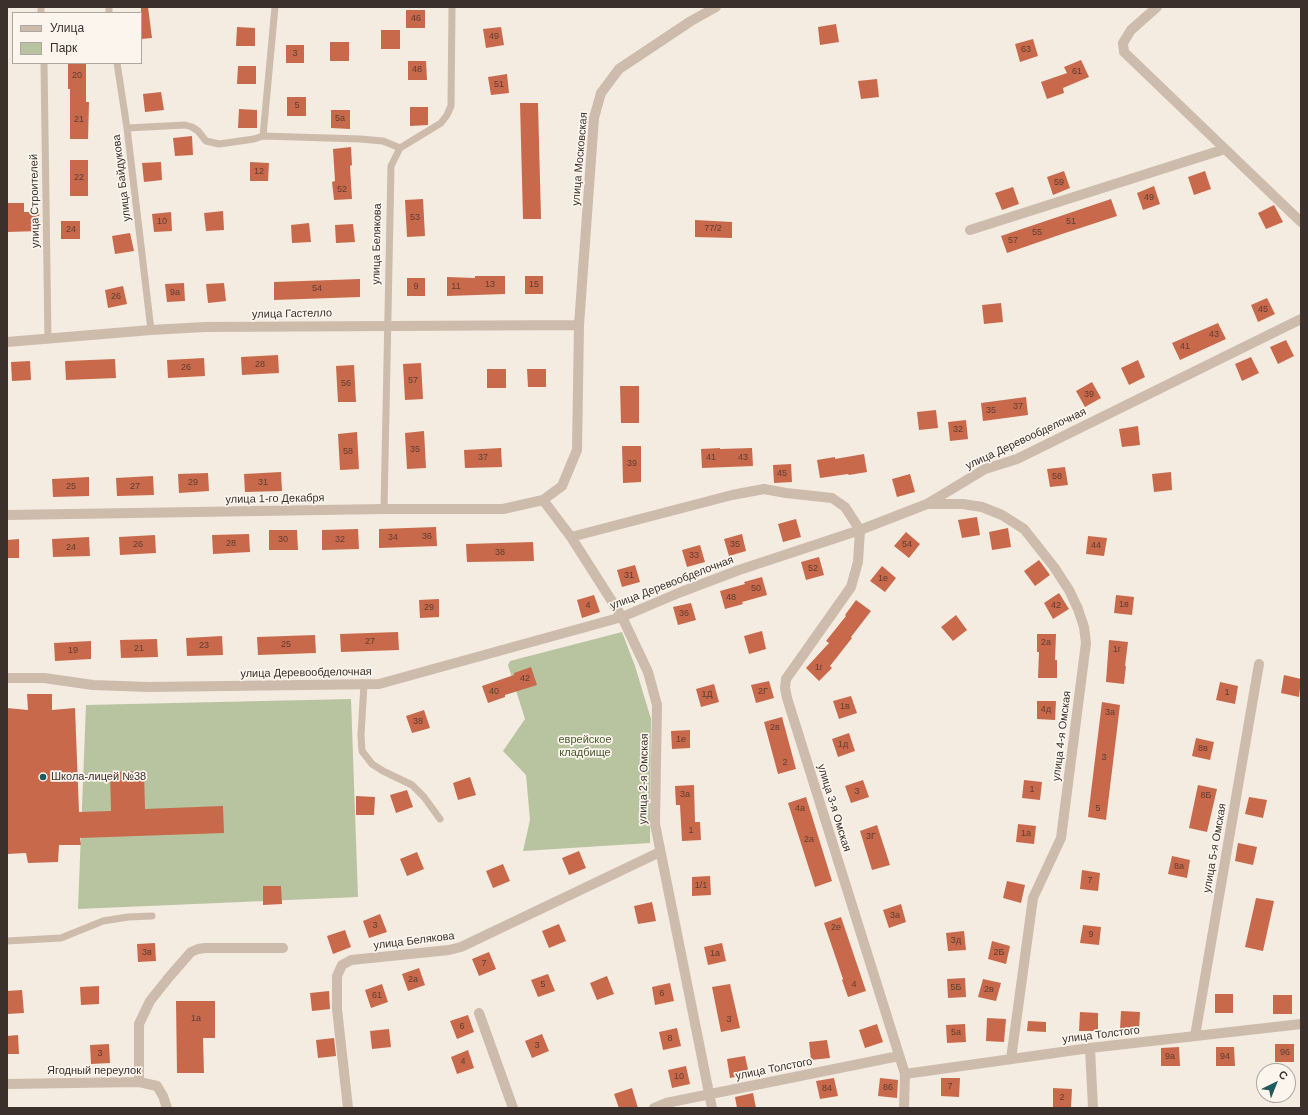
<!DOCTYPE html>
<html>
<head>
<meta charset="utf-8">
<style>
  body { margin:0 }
  #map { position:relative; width:1308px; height:1115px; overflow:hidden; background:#f4ebe1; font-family:Helvetica,sans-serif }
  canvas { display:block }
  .frame { position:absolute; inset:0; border:8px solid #3b302b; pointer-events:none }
  .legend { position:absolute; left:12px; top:12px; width:130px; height:52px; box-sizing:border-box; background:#fbf5ee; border:1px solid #aea6a0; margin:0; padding:5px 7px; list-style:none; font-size:12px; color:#3b302b }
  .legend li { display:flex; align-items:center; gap:8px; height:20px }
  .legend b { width:20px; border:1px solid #aea6a0 }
  .north { position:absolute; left:1256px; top:1063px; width:40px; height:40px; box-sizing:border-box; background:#fbf5ee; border:1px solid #aea6a0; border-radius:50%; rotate:43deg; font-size:11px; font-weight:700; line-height:16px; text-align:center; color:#3b302b }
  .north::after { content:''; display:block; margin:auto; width:14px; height:18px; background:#1f5a5e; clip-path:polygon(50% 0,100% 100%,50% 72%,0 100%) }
</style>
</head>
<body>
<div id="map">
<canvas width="1308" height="1115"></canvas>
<div class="frame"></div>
<ul class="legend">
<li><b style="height:5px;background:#cdbbac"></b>Улица</li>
<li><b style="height:11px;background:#b8c4a0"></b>Парк</li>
</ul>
<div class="north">С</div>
</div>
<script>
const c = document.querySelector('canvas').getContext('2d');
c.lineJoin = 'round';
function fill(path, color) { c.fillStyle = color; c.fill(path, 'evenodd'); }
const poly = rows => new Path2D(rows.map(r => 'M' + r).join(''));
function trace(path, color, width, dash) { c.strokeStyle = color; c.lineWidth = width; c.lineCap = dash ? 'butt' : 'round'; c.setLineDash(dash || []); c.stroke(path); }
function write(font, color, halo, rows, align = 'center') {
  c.font = font + ' Helvetica,sans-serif'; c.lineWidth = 3.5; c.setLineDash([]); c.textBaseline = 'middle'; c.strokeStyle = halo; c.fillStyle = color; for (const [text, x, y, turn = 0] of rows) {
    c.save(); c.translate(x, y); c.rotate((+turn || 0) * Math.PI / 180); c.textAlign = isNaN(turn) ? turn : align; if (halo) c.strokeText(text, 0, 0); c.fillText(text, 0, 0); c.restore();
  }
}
fill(poly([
  [622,632,635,666,651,719,650,843,523,851,530,820,526,775,503,751,525,719,508,665,510,661],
  [351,699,358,897,78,909,86,705]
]), '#b8c4a0');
fill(poly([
  [141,7,148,7,152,38,141,39],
  [406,10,425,10,425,28,406,28],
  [836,24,839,42,820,45,818,27],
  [237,27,255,28,255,46,236,46],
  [501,27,504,45,486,48,483,29],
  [381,30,400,30,400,49,381,49],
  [1033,39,1038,56,1020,62,1015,44],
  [330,42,349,42,349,61,330,61],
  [286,45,304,45,304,63,286,63],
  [1081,60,1089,77,1063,88,1064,93,1047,99,1041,82,1067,73,1064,67],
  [408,61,426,61,427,80,408,80],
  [68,63,86,63,86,102,89,102,88,139,70,139,70,89,68,89],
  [238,66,256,66,256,84,237,84],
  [507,74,509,93,491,95,488,77],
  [877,79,879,97,861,99,858,81],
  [161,92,164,110,145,112,143,94],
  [287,97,306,97,306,116,287,116],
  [520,103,538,103,541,219,523,219],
  [410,107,428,107,428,125,410,126],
  [239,109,257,110,257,128,238,128],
  [331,110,350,110,350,129,331,128],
  [192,136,193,155,175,156,173,138],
  [351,147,352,165,350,166,352,199,334,200,332,182,335,181,333,149],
  [70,160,88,160,88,196,70,196],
  [161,162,162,180,144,182,142,163],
  [250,162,269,163,268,181,250,181],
  [1064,171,1070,188,1053,195,1047,177],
  [1205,171,1211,189,1194,195,1188,177],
  [1154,186,1160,204,1143,210,1137,193],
  [1013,187,1019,204,1002,210,995,193],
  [423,199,425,236,407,237,405,200],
  [1111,199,1117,216,1065,233,1007,253,1001,236],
  [7,203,24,203,24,212,39,212,40,231,7,232],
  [1274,205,1283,222,1266,229,1258,213],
  [223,211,224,230,206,231,204,213],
  [171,212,172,231,154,232,152,214],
  [695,220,732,222,732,238,695,237],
  [61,221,80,221,80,239,61,239],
  [309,223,311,242,292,243,291,225],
  [353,224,355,242,336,243,335,225],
  [130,233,134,251,115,254,112,236],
  [475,276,505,276,505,294,447,296,447,277,475,278],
  [525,276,543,276,543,294,525,294],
  [407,278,425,278,425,296,407,296],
  [360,279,360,297,274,300,274,282],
  [184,283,185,301,167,302,165,284],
  [224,283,226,301,208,303,206,284],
  [123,286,127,304,108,308,105,290],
  [1267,298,1275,314,1258,322,1251,305],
  [1001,303,1003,322,984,324,982,305],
  [1218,323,1226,339,1180,360,1172,343],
  [1286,340,1294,356,1278,364,1270,347],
  [278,355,279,373,242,375,241,357],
  [1251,357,1259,373,1242,381,1235,364],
  [204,358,205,376,168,378,167,360],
  [115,359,116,378,66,380,65,361],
  [1138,360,1145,377,1129,385,1121,368],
  [30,361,31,380,12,381,11,362],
  [421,363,423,399,405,400,403,364],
  [354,365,356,402,338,402,336,366],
  [487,369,506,369,506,388,487,388],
  [527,369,546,369,546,387,528,387],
  [1092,382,1101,398,1085,407,1076,391],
  [620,386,639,386,639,423,621,423],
  [1026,397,1028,415,983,421,981,403],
  [936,410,938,428,919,430,917,412],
  [966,420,968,439,950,441,948,422],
  [1138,426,1140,445,1122,447,1119,429],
  [424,431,426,468,407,469,405,433],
  [357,432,359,469,340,470,338,434],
  [622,446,641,446,641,482,623,483],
  [501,448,502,467,465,468,464,450],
  [720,448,720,449,752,448,753,466,702,468,701,449],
  [864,454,867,472,849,475,848,474,820,478,817,460,835,457,835,459],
  [791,464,792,482,774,483,773,465],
  [1065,467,1068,485,1050,487,1047,469],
  [281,472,282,491,245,492,244,474],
  [1171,472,1172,490,1154,492,1152,474],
  [208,473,209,491,179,493,178,474],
  [910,474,915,492,897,497,892,479],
  [153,476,154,495,117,496,116,478],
  [89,477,89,496,53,497,52,479],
  [977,517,980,535,962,538,958,520],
  [796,519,801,537,783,542,778,524],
  [436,527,437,546,379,548,379,529],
  [1008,528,1011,547,992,550,989,532],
  [358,529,359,549,322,550,322,530],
  [269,530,297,530,298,550,269,550],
  [906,532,920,544,909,558,894,546],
  [249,534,250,552,213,554,212,535],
  [742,534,746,551,729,556,724,539],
  [155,535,156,553,120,555,119,537],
  [1088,536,1107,538,1104,556,1086,554],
  [89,537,90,556,53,557,52,539],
  [19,539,19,558,7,558,7,540],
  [533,542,534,561,467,562,466,544],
  [700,545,705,562,687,567,682,550],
  [819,557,824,575,806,580,801,562],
  [1039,560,1050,575,1035,586,1024,571],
  [635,565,640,582,622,587,617,570],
  [882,566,896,578,885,592,870,581],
  [762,577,767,595,742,602,743,604,725,609,720,591,745,584,744,582],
  [1059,593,1069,609,1053,619,1044,603],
  [594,595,600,612,582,618,577,600],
  [1116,595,1134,597,1132,615,1114,613],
  [439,599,439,617,420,618,419,600],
  [856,600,871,611,851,637,852,638,830,666,832,668,819,681,806,668,829,643,826,641,846,616,845,615],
  [691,603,696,620,678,625,673,607],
  [956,615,967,630,953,641,941,627],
  [762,631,766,649,749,654,744,636],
  [398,632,399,650,341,652,340,634],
  [1037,634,1056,634,1055,660,1057,660,1057,678,1038,678,1039,652,1037,652],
  [315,635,316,653,258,655,257,637],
  [222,636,223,655,187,656,186,638],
  [157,639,158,657,121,658,120,640],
  [1109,640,1128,642,1125,666,1126,666,1124,684,1106,682],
  [91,641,91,659,55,661,54,643],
  [531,667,537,685,505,695,505,697,488,703,482,686,514,675,514,673],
  [1284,675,1301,679,1299,697,1281,693],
  [769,681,774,698,756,703,751,685],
  [1220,682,1238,686,1235,704,1216,700],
  [714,684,719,702,701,707,696,689],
  [27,694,52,694,52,710,75,708,79,812,111,811,110,772,144,771,145,809,223,806,224,833,80,838,81,845,59,845,58,862,28,863,26,853,7,854,7,708,28,710],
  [851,696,857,713,839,719,833,701],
  [1037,701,1056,701,1055,720,1037,719],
  [1102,702,1120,705,1106,820,1088,817],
  [424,710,430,728,412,733,406,716],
  [782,717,796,769,778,774,764,722],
  [690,730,690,748,672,749,671,731],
  [849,733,855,751,838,757,832,739],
  [1196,738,1214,742,1210,760,1192,756],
  [470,777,476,795,458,800,453,783],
  [863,780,869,797,851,803,845,786],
  [1024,780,1042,782,1040,800,1022,798],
  [694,785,695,822,700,822,701,840,682,841,680,805,676,805,675,786],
  [1198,785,1217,789,1207,832,1189,828],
  [407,790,413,807,396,813,390,795],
  [356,796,375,797,374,815,356,815],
  [806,797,832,881,815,887,788,803],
  [1249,797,1267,800,1263,818,1245,814],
  [1018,824,1036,826,1034,844,1016,842],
  [877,825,890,865,872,870,860,831],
  [1238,843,1257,847,1253,865,1235,861],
  [579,851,586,868,569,875,562,858],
  [417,852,424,869,407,876,400,859],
  [1172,856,1190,860,1187,878,1168,874],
  [503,864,510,881,493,888,486,871],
  [1082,870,1100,873,1098,891,1080,889],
  [710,876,711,895,692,896,692,877],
  [1007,881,1025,885,1021,903,1003,898],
  [263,886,281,886,282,904,263,905],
  [1256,898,1274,901,1263,951,1245,947],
  [652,902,656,921,638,924,634,906],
  [901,904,906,922,889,928,883,910],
  [380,914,387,932,369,938,363,921],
  [841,917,866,991,848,997,842,980,843,979,824,923],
  [559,924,566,941,549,948,542,931],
  [1083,925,1101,927,1099,945,1080,943],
  [345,930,351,947,333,954,327,936],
  [964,931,966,950,948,951,946,933],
  [992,941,1010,946,1006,964,988,959],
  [155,943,156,961,138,962,137,944],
  [722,943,726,961,708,965,704,947],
  [489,952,496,969,479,976,472,959],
  [419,968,425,985,408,991,402,974],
  [548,974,555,991,538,997,531,980],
  [607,976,614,994,597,1000,590,983],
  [965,978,966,997,948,998,947,979],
  [983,979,1001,983,996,1001,978,997],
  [670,983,674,1001,655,1005,652,987],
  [382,984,388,1002,371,1008,365,990],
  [730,984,740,1028,721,1032,712,987],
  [99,986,99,1004,81,1005,80,987],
  [22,990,24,1013,7,1014,7,991],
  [329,991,330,1009,312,1011,310,993],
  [1215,994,1233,994,1233,1013,1215,1013],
  [1273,995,1292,995,1292,1014,1273,1014],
  [176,1001,215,1001,215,1038,203,1038,204,1073,177,1073],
  [1121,1011,1140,1012,1139,1031,1120,1030],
  [1080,1012,1098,1013,1098,1031,1079,1031],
  [468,1015,474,1032,457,1039,450,1021],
  [987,1018,1006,1019,1004,1042,986,1041],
  [1028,1021,1046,1022,1046,1032,1027,1031],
  [877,1024,883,1042,865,1048,859,1030],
  [965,1024,966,1042,947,1043,946,1025],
  [677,1028,681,1046,663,1050,659,1032],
  [389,1029,391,1047,372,1049,370,1031],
  [542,1034,549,1051,532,1058,525,1041],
  [18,1035,19,1054,7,1054,7,1036],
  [334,1038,336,1056,318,1058,316,1040],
  [827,1040,830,1058,811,1060,809,1042],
  [109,1044,110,1063,91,1064,90,1045],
  [1275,1044,1294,1044,1294,1062,1275,1062],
  [1179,1047,1180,1066,1161,1066,1161,1048],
  [1216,1047,1234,1047,1235,1066,1216,1066],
  [468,1050,474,1068,457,1074,451,1057],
  [745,1056,749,1074,730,1078,727,1059],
  [686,1066,690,1084,672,1088,668,1070],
  [834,1078,838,1096,820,1099,816,1081],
  [880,1078,898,1080,897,1098,878,1096],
  [941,1078,960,1078,959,1097,941,1096],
  [632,1088,638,1108,619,1108,614,1094],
  [1053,1088,1072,1089,1071,1107,1053,1107],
  [753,1093,756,1108,737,1108,735,1097]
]), '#c8694b');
trace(poly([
  [41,7,41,13],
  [109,7,109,13],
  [44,63,48,340],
  [117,63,127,128],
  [263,136,360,139,383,141,400,148],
  [151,330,127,128,185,125,192,127,198,131,206,141,219,144,254,139,263,136,275,7],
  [384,509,391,166,400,148,441,123,447,115,451,106,452,7],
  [364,684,361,735,362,751,372,764,383,771,412,785,424,797,440,819],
  [7,941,61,938,103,921,128,917,152,916]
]), '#cdbbac', 7);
trace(poly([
  [1157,7,1131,30,1123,43,1124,52,1225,149],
  [970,230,1225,149,1301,222],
  [7,342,151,330,205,327,579,325],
  [543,500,571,537,622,617,648,672,657,705,655,824,712,1108],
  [928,504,963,504,982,507,1002,515,1024,529,1054,567,1069,590,1078,609,1084,627,1086,643,1061,838,1033,898,1011,1059],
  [7,515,384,509,503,509,543,500,562,486,577,450,579,325,594,118,601,93,619,69,691,21,716,7],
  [571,537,732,495,764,489,786,493,832,498,845,507,860,530,858,562,851,587,786,679,785,688,787,698,905,1074,904,1108],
  [7,678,44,678,93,685,149,687,379,684,622,617,681,592,739,570,860,530,927,504,985,469,1017,459,1301,319],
  [479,1013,513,1108],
  [1195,1036,1259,664],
  [1090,1048,1093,1108],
  [905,1074,1090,1048,1301,1024],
  [139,1082,139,1024,150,1001,170,976,191,952,198,949,205,948,283,948],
  [7,1084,139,1082,157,1086,163,1096,167,1108],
  [348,1108,337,1009,337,976,342,965,351,960,449,950,461,947,660,852],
  [654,1108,666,1103,899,1056]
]), '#cdbbac', 10);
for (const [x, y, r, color] of [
  [43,777,4,"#1f5a5e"]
]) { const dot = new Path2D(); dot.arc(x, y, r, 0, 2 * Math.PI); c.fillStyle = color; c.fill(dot); trace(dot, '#fbf5ee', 1.5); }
write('9px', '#5e3e33', null, [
  ["46",416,19],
  ["49",494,37],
  ["63",1026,50],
  ["3",295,54],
  ["48",417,70],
  ["61",1077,72],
  ["20",77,76],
  ["51",499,85],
  ["5",297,106],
  ["5а",340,119],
  ["21",79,120],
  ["12",259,172],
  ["22",79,178],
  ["59",1059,183],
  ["52",342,190],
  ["49",1149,198],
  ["53",415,218],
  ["10",162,222],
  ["51",1071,222],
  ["77/2",713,229],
  ["24",71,230],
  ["55",1037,233],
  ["57",1013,241],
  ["13",490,285],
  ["15",534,285],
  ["9",416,287],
  ["11",456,287],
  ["54",317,289],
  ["9а",175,293],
  ["26",116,297],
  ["45",1263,310],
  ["43",1214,335],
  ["41",1185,347],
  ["28",260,365],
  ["26",186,368],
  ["57",413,381],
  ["56",346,384],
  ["39",1089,395],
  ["37",1018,407],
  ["35",991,411],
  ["32",958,430],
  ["35",415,450],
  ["58",348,452],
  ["37",483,458],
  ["41",711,458],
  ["43",743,458],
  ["39",632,464],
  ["45",782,474],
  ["58",1057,477],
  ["29",193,483],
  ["31",263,483],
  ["25",71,487],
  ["27",135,487],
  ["36",427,537],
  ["34",393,538],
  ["30",283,540],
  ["32",340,540],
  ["28",231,544],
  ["26",138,545],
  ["35",735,545],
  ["54",907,545],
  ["44",1096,546],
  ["24",71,548],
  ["38",500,553],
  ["33",694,556],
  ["52",813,569],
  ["31",629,576],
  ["1е",883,579],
  ["50",756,589],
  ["48",731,598],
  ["1в",1124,605],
  ["4",588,606],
  ["42",1056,606],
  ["29",429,608],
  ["36",684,614],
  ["27",370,642],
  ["2а",1046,643],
  ["25",286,645],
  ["23",204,646],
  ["21",139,649],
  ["1г",1117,650],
  ["19",73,651],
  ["1г",819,668],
  ["42",525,679],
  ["40",494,692],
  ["2Г",763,692],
  ["1",1227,693],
  ["1Д",707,695],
  ["1в",845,707],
  ["4д",1046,710],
  ["3а",1110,713],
  ["38",418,722],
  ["2в",775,728],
  ["1е",681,740],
  ["1д",843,745],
  ["8в",1203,749],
  ["3",1104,758],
  ["2",785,763],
  ["1",1032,790],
  ["3",857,792],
  ["3а",685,795],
  ["8Б",1206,796],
  ["4а",800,809],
  ["5",1098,809],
  ["1",691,831],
  ["1а",1026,834],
  ["3Г",871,837],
  ["2а",809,840],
  ["8а",1179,867],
  ["7",1090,881],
  ["1/1",701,886],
  ["3а",895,916],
  ["3",375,926],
  ["2е",836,928],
  ["9",1091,935],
  ["3д",956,941],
  ["3в",147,953],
  ["2Б",999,953],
  ["1а",715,954],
  ["7",484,964],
  ["2а",413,980],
  ["5",543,985],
  ["4",854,985],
  ["5Б",956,988],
  ["2в",989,990],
  ["6",662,994],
  ["61",377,996],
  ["1а",196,1019],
  ["3",729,1020],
  ["6",462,1027],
  ["5а",956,1033],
  ["8",670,1039],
  ["3",537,1046],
  ["96",1285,1053],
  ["3",100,1054],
  ["9а",1170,1057],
  ["94",1225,1057],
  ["4",463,1062],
  ["10",679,1077],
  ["7",950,1087],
  ["86",888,1088],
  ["84",827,1089],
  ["2",1062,1098]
]);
write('11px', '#3b302b', '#fbf5ee', [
  ["улица Московская",580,159,-85],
  ["улица Байдукова",122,178,-97],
  ["улица Строителей",35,201,-91],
  ["улица Белякова",377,244,-89],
  ["улица Гастелло",292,314,-1],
  ["улица Деревообделочная",1026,439,-25],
  ["улица 1-го Декабря",275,499,-1],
  ["улица Деревообделочная",672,583,-21],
  ["улица Деревообделочная",306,673,-1],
  ["улица 4-я Омская",1062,736,-83],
  ["улица 2-я Омская",644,779,-89],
  ["улица 3-я Омская",834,808,73],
  ["улица 5-я Омская",1215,848,-80],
  ["улица Белякова",414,941,-7],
  ["улица Толстого",1101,1035,-7],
  ["улица Толстого",774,1069,-11],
  ["Ягодный переулок",94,1071]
]);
write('11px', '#4a5a2e', '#fbf5ee', [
  ["еврейское",585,740],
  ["кладбище",585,753]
]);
write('11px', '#3b302b', '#fbf5ee', [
  ["Школа-лицей №38",51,777]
], 'left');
</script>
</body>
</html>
